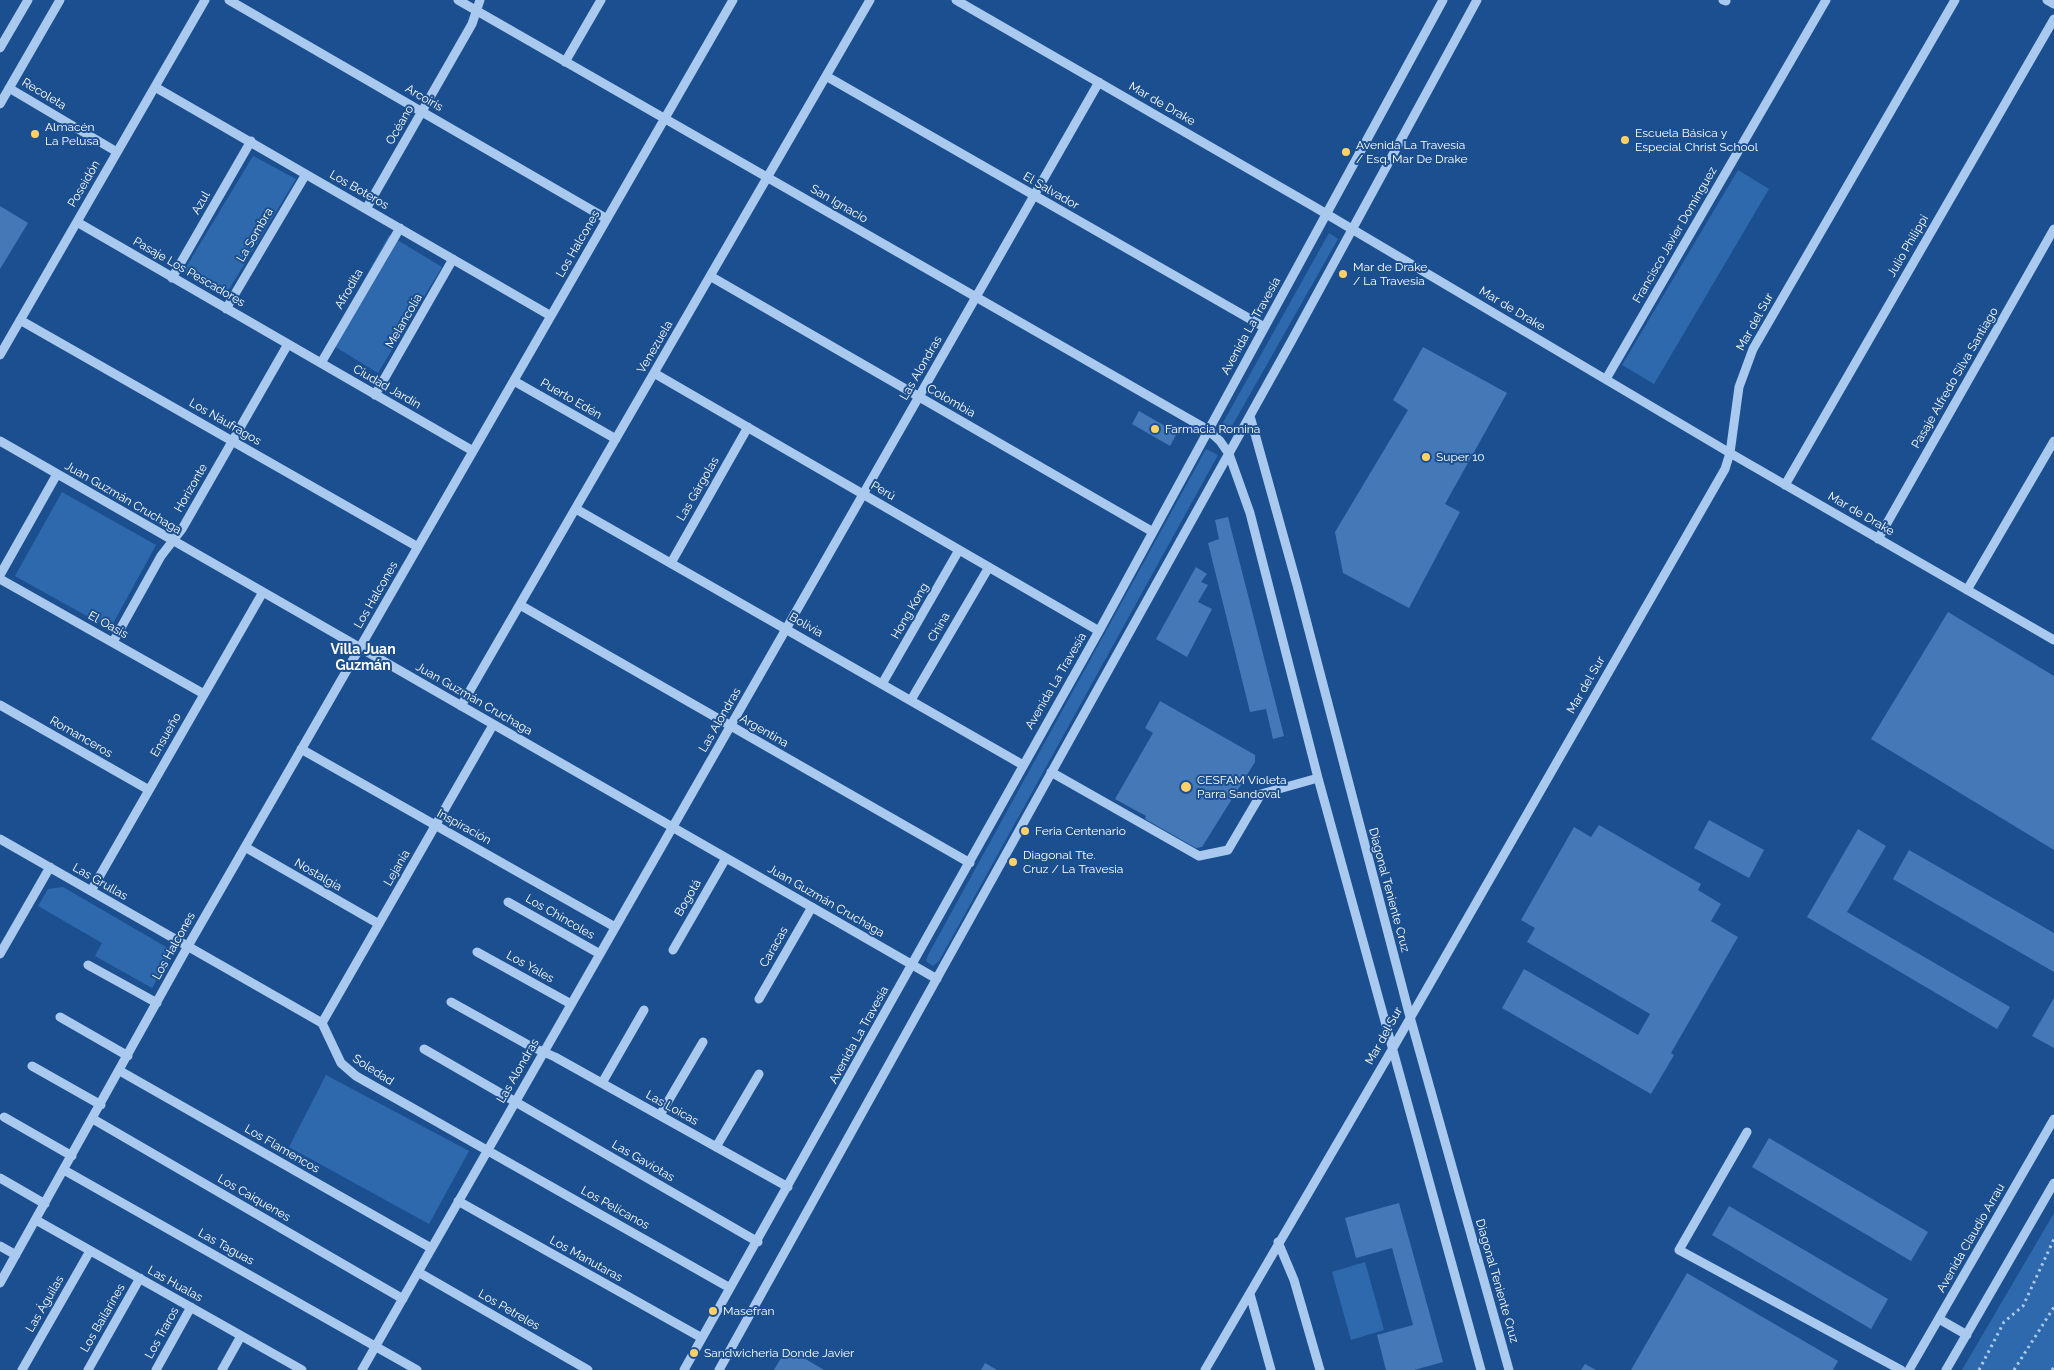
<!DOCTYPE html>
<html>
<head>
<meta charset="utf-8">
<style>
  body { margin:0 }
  canvas { display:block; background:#1b4f8f }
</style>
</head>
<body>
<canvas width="2054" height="1370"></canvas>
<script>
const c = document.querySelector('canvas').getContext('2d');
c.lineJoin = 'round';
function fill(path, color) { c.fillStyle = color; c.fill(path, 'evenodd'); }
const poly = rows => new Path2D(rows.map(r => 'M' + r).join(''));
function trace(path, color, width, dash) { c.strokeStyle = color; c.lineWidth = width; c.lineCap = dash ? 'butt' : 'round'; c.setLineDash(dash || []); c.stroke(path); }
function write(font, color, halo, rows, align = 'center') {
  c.font = font + ' Raleway,sans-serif'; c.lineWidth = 4; c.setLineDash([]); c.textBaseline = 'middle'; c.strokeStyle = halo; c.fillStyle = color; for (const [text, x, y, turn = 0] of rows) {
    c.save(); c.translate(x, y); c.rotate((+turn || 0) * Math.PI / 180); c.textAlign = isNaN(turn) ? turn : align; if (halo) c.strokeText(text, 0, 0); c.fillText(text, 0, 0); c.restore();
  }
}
fill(poly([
  [253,156,296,179,225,296,183,272],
  [1738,170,1769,189,1654,384,1622,365],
  [1329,233,1338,239,1228,433,1220,428],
  [389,235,442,267,378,373,329,343],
  [1206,449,1218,455,939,961,933,966,926,961,928,955],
  [62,492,156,545,110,629,15,576],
  [63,887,173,951,152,988,95,956,102,943,38,906,48,889],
  [326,1075,469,1151,429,1224,289,1147],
  [2054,1213,2054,1370,1962,1370],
  [1365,1262,1384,1330,1351,1340,1332,1272]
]), '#2e69ad');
fill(poly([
  [0,206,28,223,0,269],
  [1423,347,1507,393,1445,504,1460,512,1409,608,1343,573,1335,532,1408,410,1393,400],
  [1139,411,1177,433,1170,446,1132,424],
  [1228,517,1284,736,1273,739,1266,709,1250,712,1208,543,1219,539,1215,520],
  [1196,567,1207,574,1201,582,1208,585,1198,602,1212,609,1187,657,1156,639],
  [1948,612,2054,676,2054,850,1871,739],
  [1160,701,1255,755,1255,762,1202,847,1196,848,1145,819,1146,816,1115,799,1153,733,1145,728],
  [1709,820,1764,850,1749,878,1694,848],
  [1599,825,1701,884,1698,890,1721,904,1711,921,1738,937,1671,1053,1674,1055,1651,1094,1502,1008,1524,969,1638,1035,1650,1014,1527,942,1535,928,1521,920,1574,827,1591,837],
  [1858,829,1886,846,1847,912,2010,1007,1997,1029,1807,917],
  [1909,850,2054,933,2054,972,1893,879],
  [2054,998,2054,1048,2032,1036],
  [1769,1138,1928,1232,1911,1261,1752,1167],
  [1399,1203,1443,1362,1414,1370,1386,1370,1377,1335,1413,1325,1392,1248,1356,1258,1345,1218],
  [1729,1206,1888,1299,1871,1329,1712,1235],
  [1687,1273,1838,1361,1833,1370,1631,1370],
  [787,1348,824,1370,774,1370],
  [985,1363,997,1370,981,1370],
  [1585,1364,1596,1370,1581,1370]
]), '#4478b7');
trace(poly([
  [1979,1370,2004,1322,2023,1306,2054,1239],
  [2014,1370,2054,1307],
  [2052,1370,2054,1367]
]), '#a9c9ee', 3, [2.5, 4]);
trace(poly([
  [229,0,607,219],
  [458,0,1208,430,1220,441,1229,454,1250,513,1318,778,1481,1370],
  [956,0,1313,206,1730,453,2054,640],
  [1723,0,1726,1],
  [2047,0,2054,4],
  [0,48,28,0],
  [565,62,601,0],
  [826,76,1264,327],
  [155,87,551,316],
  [9,88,117,152],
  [0,104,60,0],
  [366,209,472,24,480,0],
  [77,222,473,451],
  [710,276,1153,532],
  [172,278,251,141],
  [226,309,306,174],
  [20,320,418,547],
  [0,355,205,0],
  [321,363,400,228],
  [654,373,1099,631],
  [1606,379,1826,0],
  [514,381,616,439],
  [375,395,453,259],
  [1250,416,1297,585,1410,1017,1509,1370],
  [0,441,937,979],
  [1785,485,2054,19],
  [576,509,1023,765],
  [1878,539,2054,229],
  [671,563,748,427],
  [0,575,57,474],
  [0,579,204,694],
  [1967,590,2054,441],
  [520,605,970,863],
  [113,642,161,556,182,529,288,344],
  [882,684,959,550],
  [911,700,989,567],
  [0,705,149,790],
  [461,706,870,0],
  [301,749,615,927],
  [1051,772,1199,856,1228,850,1261,794,1318,778],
  [0,839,322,1023,341,1063,356,1076,730,1288],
  [245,847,379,924],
  [91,891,263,592],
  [508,902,600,954],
  [673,950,726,858],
  [477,952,571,1004],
  [0,954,50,867],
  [88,965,157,1003],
  [759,999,812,907],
  [451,1002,530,1046,555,1057,788,1187],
  [60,1017,128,1056],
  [322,1023,493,725],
  [424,1049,758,1242],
  [32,1066,101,1105],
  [120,1071,431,1248],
  [602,1083,644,1010],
  [660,1115,703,1042],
  [4,1117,72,1156],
  [93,1119,403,1299],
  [1747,1132,1679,1250,1901,1370],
  [716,1147,759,1074],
  [64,1170,417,1370],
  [0,1178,45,1204],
  [458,1201,702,1338],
  [36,1220,302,1370],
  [1278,1242,1294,1280,1320,1370],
  [0,1246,16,1255],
  [418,1272,588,1370],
  [0,1283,188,946,733,0],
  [1250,1294,1271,1370],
  [1939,1319,1967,1335],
  [22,1370,90,1251],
  [88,1370,140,1278],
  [156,1370,191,1307],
  [222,1370,241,1336],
  [362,1370,1099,82],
  [684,1370,1099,631,1443,0],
  [719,1370,1292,340,1477,0],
  [1205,1370,1393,1048,1725,469,1730,453,1739,387,1753,349,1955,0],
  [1909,1370,2054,1119],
  [1946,1370,2054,1183]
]), '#a9c9ee', 9);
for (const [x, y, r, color] of [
  [35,134,5,"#ffd166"],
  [1625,140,5,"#ffd166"],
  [1346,152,5,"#ffd166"],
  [1343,274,5,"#ffd166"],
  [1155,429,5,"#ffd166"],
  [1426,457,5,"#ffd166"],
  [1186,787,6,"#ffd166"],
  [1025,831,5,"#ffd166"],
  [1013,862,5,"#ffd166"],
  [713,1311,5,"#ffd166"],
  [694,1353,5,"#ffd166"]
]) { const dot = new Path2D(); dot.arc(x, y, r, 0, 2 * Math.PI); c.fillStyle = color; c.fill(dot); trace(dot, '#1b4f8f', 2); }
write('12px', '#fff', '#1b4f8f', [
  ["Recoleta",44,94,31],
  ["Arcoiris",424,98,30],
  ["Mar de Drake",1162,104,30],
  ["Océano",400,125,-60],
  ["Poseidón",84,184,-60],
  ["Los Boteros",359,190,30],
  ["El Salvador",1051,191,30],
  ["Azul",201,203,-60],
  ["San Ignacio",839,204,30],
  ["La Sombra",255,235,-60],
  ["Francisco Javier Domínguez",1675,235,-60],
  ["Los Halcones",578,244,-60],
  ["Julio Philippi",1908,246,-60],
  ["Pasaje Los Pescadores",189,272,30],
  ["Afrodita",349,289,-60],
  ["Mar de Drake",1512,309,31],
  ["Melancolía",404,321,-60],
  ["Mar del Sur",1755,322,-61],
  ["Avenida La Travesía",1251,326,-61],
  ["Venezuela",655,347,-60],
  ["Las Alondras",921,368,-60],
  ["Pasaje Alfredo Silva Santiago",1955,378,-60],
  ["Ciudad Jardín",387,387,30],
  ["Puerto Edén",571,399,30],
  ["Colombia",951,401,30],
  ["Los Náufragos",225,422,30],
  ["Horizonte",191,488,-60],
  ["Las Gárgolas",698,489,-60],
  ["Perú",883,491,30],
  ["Juan Guzmán Cruchaga",123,498,30],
  ["Mar de Drake",1861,514,30],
  ["Los Halcones",376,595,-60],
  ["Hong Kong",910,611,-60],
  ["El Oasis",108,625,29],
  ["Bolivia",806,625,30],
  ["China",939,627,-60],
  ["Avenida La Travesía",1056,681,-60],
  ["Mar del Sur",1586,685,-60],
  ["Juan Guzmán Cruchaga",474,699,30],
  ["Las Alondras",720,720,-60],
  ["Argentina",764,731,30],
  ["Ensueño",166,735,-60],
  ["Romanceros",81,737,30],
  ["Inspiración",464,827,29],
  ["Lejanía",397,868,-60],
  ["Nostalgia",318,875,30],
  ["Las Grullas",100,882,30],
  ["Diagonal Teniente Cruz",1389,890,75],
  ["Bogotá",688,898,-60],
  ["Juan Guzmán Cruchaga",826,901,30],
  ["Los Chincoles",560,917,30],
  ["Los Halcones",174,946,-61],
  ["Caracas",774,947,-60],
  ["Los Yales",530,967,29],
  ["Avenida La Travesía",859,1035,-61],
  ["Mar del Sur",1384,1036,-61],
  ["Soledad",373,1070,33],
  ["Las Alondras",518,1071,-60],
  ["Las Loicas",672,1108,29],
  ["Los Flamencos",282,1149,30],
  ["Las Gaviotas",643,1161,30],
  ["Los Caiquenes",254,1198,30],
  ["Los Pelícanos",615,1208,29],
  ["Avenida Claudio Arrau",1971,1238,-60],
  ["Las Taguas",226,1247,29],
  ["Los Manutaras",586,1259,29],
  ["Diagonal Teniente Cruz",1497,1281,74],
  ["Las Hualas",175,1284,29],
  ["Las Águilas",45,1304,-60],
  ["Los Petreles",509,1310,30],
  ["Los Bailarines",103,1318,-60],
  ["Los Traros",162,1333,-61]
]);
write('12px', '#fff', '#1b4f8f', [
  ["Almacén",45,127],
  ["La Pelusa",45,141],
  ["Escuela Básica y",1635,133],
  ["Especial Christ School",1635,147],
  ["Avenida La Travesía",1356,145],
  ["/ Esq. Mar De Drake",1356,159],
  ["Mar de Drake",1353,267],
  ["/ La Travesia",1353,281],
  ["Farmacia Romina",1165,429],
  ["Super 10",1436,457],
  ["CESFAM Violeta",1197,780],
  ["Parra Sandoval",1197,794],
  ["Feria Centenario",1035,831],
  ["Diagonal Tte.",1023,855],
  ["Cruz / La Travesia",1023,869],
  ["Masefran",723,1311],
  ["Sandwicheria Donde Javier",704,1353]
], 'left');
write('bold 14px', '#fff', '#1b4f8f', [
  ["Villa Juan",363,650],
  ["Guzmán",363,666]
]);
</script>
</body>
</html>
